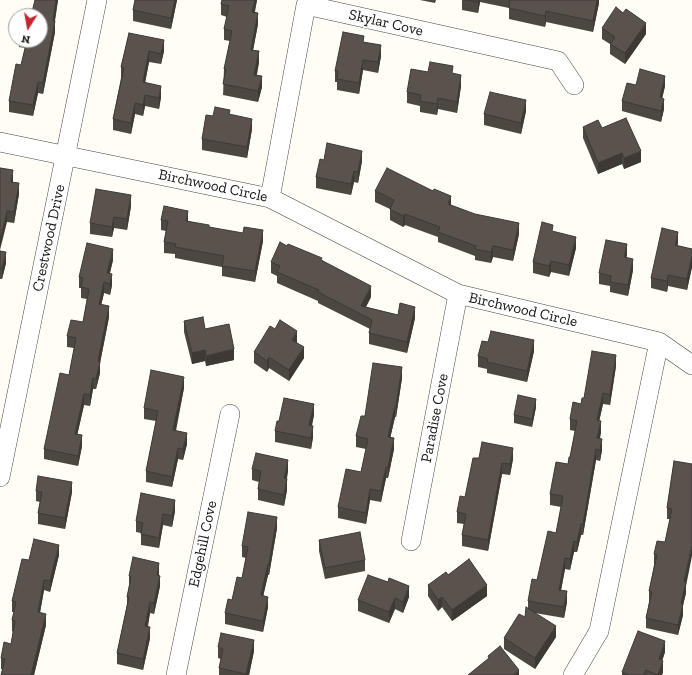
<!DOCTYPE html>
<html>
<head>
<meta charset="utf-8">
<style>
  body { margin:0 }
  #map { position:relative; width:692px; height:675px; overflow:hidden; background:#fffdf5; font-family:"Zilla Slab",serif }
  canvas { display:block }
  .north { position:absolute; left:8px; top:8px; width:40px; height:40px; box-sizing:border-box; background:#fff; border:1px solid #a0a0a0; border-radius:50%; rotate:191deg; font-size:11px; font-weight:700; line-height:16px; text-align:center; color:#111 }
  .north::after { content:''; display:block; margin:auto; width:14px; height:18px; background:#c4262e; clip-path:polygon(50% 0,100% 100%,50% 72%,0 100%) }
</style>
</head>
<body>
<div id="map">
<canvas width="692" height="675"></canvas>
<div class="north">N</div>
</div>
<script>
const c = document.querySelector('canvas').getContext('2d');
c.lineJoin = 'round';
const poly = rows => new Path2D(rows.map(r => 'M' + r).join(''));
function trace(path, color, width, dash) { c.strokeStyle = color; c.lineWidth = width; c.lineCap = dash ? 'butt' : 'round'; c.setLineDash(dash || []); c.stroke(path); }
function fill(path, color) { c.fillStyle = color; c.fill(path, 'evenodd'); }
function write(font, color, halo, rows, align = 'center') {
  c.font = font + ' "Zilla Slab",serif'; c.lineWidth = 4; c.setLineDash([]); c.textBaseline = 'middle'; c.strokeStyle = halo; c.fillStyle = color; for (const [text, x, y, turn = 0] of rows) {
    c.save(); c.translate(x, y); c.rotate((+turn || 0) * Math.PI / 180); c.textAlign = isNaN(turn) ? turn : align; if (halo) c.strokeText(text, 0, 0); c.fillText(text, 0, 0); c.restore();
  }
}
const minor = poly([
  [0,142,270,198,458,294,659,342,599,631,573,675],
  [270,198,306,5,558,61,574,85],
  [659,342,692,365],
  [0,477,97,0],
  [411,541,458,294],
  [176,675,230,414]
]);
trace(minor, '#444', 20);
trace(minor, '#fff', 19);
fill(poly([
  [35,0,58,0,55,21,55,32,43,94,38,93,33,116,9,112,9,101,21,65,25,48,19,47,19,40,40,40],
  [135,0,177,0,171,29,133,21,133,10],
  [222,0,257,0,255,12,258,24,253,50,259,62,257,75,262,87,258,102,223,95,224,69,230,41,224,40,224,29,227,17,221,15,221,4],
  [420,0,436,0,435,3],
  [462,0,599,0,599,3,593,32,546,22,545,27,509,19,509,8,480,2,478,13,462,10],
  [602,28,646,34,625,64,610,54,610,44,602,39],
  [129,33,164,51,161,64,149,62,145,83,161,97,159,109,145,106,143,116,135,114,131,134,113,130,113,119,121,78,121,67],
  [364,42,381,56,378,73,363,70,359,94,337,90,337,82,335,82,335,71],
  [428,72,453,74,461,86,457,113,438,109,437,115,420,112,420,106,407,103,407,92],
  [636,85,665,86,662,98,664,109,661,122,622,111,622,101],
  [526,111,521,134,484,125,484,114],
  [230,115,252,129,247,158,202,150,202,139,213,116],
  [583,127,641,162,624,169,622,164,598,174,583,138],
  [324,160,362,161,358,183,354,182,351,195,316,188,316,177],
  [0,168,13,182,19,194,14,223,7,222],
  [375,191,451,205,519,234,513,261,493,257,491,263,475,260,475,256,438,242,438,237,405,225,403,227,390,220,390,209,375,202],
  [131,206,127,230,114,228,112,237,90,234,90,223],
  [161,220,188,221,263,241,255,282,222,276,222,267,175,258,175,254,164,253,164,242,166,231,161,230],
  [553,232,576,248,569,276,551,272,549,277,533,273,533,262],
  [678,243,677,246,692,249,692,267,687,290,668,286,667,292,651,288,651,278],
  [0,251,6,263,2,279,0,279],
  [627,255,626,258,633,270,628,296,610,292,610,286,599,284,599,273],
  [113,260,110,273,112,285,110,295,104,293,101,305,109,317,100,363,100,373,96,389,93,389,90,406,84,405,77,435,82,446,78,466,44,459,44,449,69,375,74,348,67,347,67,336,83,322,87,299,81,298,81,288,79,288,79,277],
  [322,260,371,297,366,307,398,315,415,318,407,353,369,344,369,333,370,329,318,303,318,301,277,283,277,276,271,273,271,262],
  [184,321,205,329,234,360,206,366,205,361,192,364,184,332],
  [297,342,297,343,304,358,289,381,269,368,267,372,254,363,254,352],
  [534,351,527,382,487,373,487,369,478,367,478,356],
  [616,366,610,405,603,404,599,421,601,432,600,439,602,450,600,461,596,460,583,535,581,535,577,552,574,552,570,570,565,569,561,590,567,602,564,618,535,613,556,637,535,669,504,649,504,638,525,617,528,608,528,601,537,580,556,533,561,507,550,505,550,494,568,464,570,457,575,431,570,430,570,419,581,404,584,398],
  [402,378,396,417,395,417,390,438,394,449,388,478,386,478,381,502,370,500,366,524,338,518,338,507,361,472,366,449,356,447,356,436,365,416],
  [184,388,176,431,187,444,183,460,178,459,172,487,146,482,146,471,156,421,144,419,144,408],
  [536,407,532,427,514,423,514,415],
  [314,415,312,426,313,437,311,449,275,442,275,431,279,421],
  [479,458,513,459,510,475,502,474,488,551,462,546,462,535,464,524,457,523,457,512,465,497],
  [674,461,686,586,686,593,683,605,683,615,678,635,646,628,646,618,649,602,649,591,654,565,654,554,665,542,670,519,667,519,667,508],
  [252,469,288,471,287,479,287,490,284,506,258,500,258,489,259,482,252,480],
  [36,491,72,492,65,529,38,524,38,513,40,502,36,501],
  [175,511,172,527,163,525,159,548,141,545,141,533,136,532,136,521],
  [277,528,269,575,268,575,263,596,268,607,263,632,225,624,225,613,232,600,242,578,246,558,242,557,242,546],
  [319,540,365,560,365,571,325,579,319,551],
  [59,555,50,592,44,590,40,613,46,625,34,675,1,675,3,669,1,669,1,658,11,644,13,632,12,631,12,620,14,612,12,612,12,601,29,560],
  [159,574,160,586,154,614,150,613,148,627,150,638,143,670,117,664,117,653,127,605,127,597,129,587,129,576],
  [448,575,487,596,452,621,442,607,438,611,428,596,428,585],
  [409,597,403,613,395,609,389,623,358,611,358,600],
  [218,647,254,651,249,675,219,675,219,668,221,659,218,658],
  [665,652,662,661,663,672,662,675,622,675,622,672]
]), '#4d4742');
fill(poly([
  [56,0,58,0,53,31,55,21,55,32,43,94,43,83],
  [175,0,177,0,171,29,171,18],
  [255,0,257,0,252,22,252,12],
  [478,0,480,0,480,2,478,13],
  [597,0,599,0,599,3,593,32,593,21],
  [546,11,546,22,545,27,545,16],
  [258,13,258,24,251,61,251,50],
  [646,23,646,34,625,64,625,53],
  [164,40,164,51,161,64,161,54],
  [381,45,381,56,378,73,378,62],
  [149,51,149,62,143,93,143,82],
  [259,51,259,62,254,86,254,75],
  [363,60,363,70,359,94,359,83],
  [461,75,461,86,457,113,457,102],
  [262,76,262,87,258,102,258,91],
  [665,76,665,86,660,108,660,97],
  [38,82,38,93,33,116,33,105],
  [161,86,161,97,159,109,159,98],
  [145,95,145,106,143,116,143,105],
  [438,98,438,109,437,115,437,104],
  [664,99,664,109,661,122,661,111],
  [526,100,526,111,521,134,521,123],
  [135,103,135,114,131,134,131,123],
  [252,119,252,129,247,158,247,147],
  [362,151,362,161,358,183,358,172],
  [641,151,641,162,624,169,624,158],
  [622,153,622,164,598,174,598,163],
  [13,170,13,181,11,193,11,182],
  [354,171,354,182,351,195,351,184],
  [19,183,19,194,14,223,14,212],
  [131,195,131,206,127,230,127,219],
  [451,196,451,206,448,204],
  [7,211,7,222,0,250,0,239],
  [188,211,188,222,186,221],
  [405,214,405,225,403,227,403,216],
  [114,217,114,228,112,237,112,227],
  [519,223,519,234,513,261,513,250],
  [263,230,263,241,255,282,255,271],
  [678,232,678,243,675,256,675,245],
  [576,237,576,248,569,276,569,265],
  [627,244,627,255,624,268,624,257],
  [493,246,493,257,491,263,491,252],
  [113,249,113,260,107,284,107,273],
  [6,252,6,263,2,279,2,269],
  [692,256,692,267,687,290,687,279],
  [633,259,633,270,628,296,628,285],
  [551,261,551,272,549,277,549,266],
  [112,274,112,285,110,295,110,284],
  [668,275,668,286,667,292,667,281],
  [104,282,104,293,99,315,99,304],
  [371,286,371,297,362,314,361,306],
  [109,306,109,317,100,363,100,373,96,389,98,361],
  [415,307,415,318,407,353,407,342],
  [297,331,297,342,292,351,292,340],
  [534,340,534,351,527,382,527,371],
  [304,347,304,358,289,381,289,370],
  [234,349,234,360,206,366,206,356],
  [205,350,205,361,192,364,192,353],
  [616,355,616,366,610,405,610,395],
  [269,357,269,368,267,372,267,361],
  [402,367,402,378,396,417,396,406],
  [184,377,184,388,173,441,173,430],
  [93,378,93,389,90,406,90,395],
  [603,393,603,404,597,431,597,420],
  [84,394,84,405,75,445,75,434],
  [536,399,536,407,532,427,532,419],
  [314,404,314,415,309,436,309,425],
  [395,406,395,417,388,448,388,437],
  [601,421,601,432,597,449,597,438],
  [313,426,313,437,311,449,311,438],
  [187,433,187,444,183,460,183,449],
  [82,435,82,446,78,466,78,456],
  [394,438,394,449,388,478,388,467],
  [602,439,602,450,600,461,600,450],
  [178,448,178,459,172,487,172,477],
  [513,448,513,459,510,475,510,464],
  [596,449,596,460,583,535,583,524],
  [288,460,288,471,284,489,284,478],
  [502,463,502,474,488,551,488,540],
  [386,467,386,478,381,502,381,491],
  [287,479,287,490,284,506,284,495],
  [72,482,72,492,65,529,65,518],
  [370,489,370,500,366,524,366,513],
  [175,500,175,511,172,527,172,516],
  [163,514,163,525,159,548,159,538],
  [277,517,277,528,269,575,269,564],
  [581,524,581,535,577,552,577,542],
  [574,541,574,552,570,570,570,559],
  [59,545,59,555,50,592,50,581],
  [692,545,692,556,686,586,686,593,683,605,683,615,678,635,678,625,681,604,684,581],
  [565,558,565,569,559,601,559,590],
  [159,563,159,574,157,586,157,575],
  [268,564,268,575,261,606,261,595],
  [160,576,160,586,154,614,154,603],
  [44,580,44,590,38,623,38,612],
  [487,585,487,596,452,621,452,610],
  [409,586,409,597,403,613,403,602],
  [567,591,567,602,564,618,564,607],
  [268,597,268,607,263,632,263,621],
  [442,597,442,607,438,611,438,600],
  [395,598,395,609,389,623,389,612],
  [150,602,150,613,145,637,145,626],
  [46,614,46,625,34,675,31,675],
  [556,626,556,637,535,669,535,658],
  [150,627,150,638,143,670,143,659],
  [254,640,254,651,249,675,246,675],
  [665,641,665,652,659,670,659,659],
  [663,661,663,672,662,675,658,675],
  [519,670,519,675,513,675]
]), '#3f3936');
const building = poly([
  [35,0,56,0,53,21,55,21,43,83,38,82,33,105,9,101,16,64,21,65,27,40,40,40,40,16,31,16,35,0],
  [135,0,175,0,171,18,133,10,135,0],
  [222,0,255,0,252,12,258,13,251,50,259,51,254,75,262,76,258,91,223,84,226,69,224,69,232,31,224,29,229,6,221,4,222,0],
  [466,0,478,0,478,2,466,0],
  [510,0,597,0,593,21,546,11,545,16,509,8,510,0],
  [616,7,623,13,626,9,646,23,625,53,610,44,615,37,602,28,616,7],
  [343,32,364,36,363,42,381,45,378,62,363,60,359,83,337,79,338,71,335,71,343,32],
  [129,33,164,40,161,54,149,51,143,82,161,86,159,98,145,95,143,105,135,103,131,123,113,119,124,68,121,67,129,33],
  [430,62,453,66,452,73,461,75,457,102,438,98,437,104,420,101,421,95,407,92,411,69,428,72,430,62],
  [640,69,665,76,660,97,664,99,661,111,622,101,627,83,636,85,640,69],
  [490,92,526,100,521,123,484,114,490,92],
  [215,107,230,110,229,114,252,119,247,147,202,139,206,115,213,116,215,107],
  [626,118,641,151,624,158,622,153,598,163,583,127,598,120,602,128,626,118],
  [327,143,362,151,358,172,354,171,351,184,316,177,320,159,324,160,327,143],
  [0,168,13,170,11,182,19,183,14,212,7,211,0,239,0,168],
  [387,168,433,191,434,189,451,196,448,204,475,214,519,223,513,250,493,246,491,252,475,249,476,246,438,232,440,227,405,214,403,216,390,209,394,200,375,191,387,168],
  [96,189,131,195,127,219,114,217,112,227,90,223,96,189],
  [164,206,188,211,186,221,209,225,209,227,243,233,244,227,263,230,255,271,222,266,224,256,175,247,176,244,164,242,168,221,161,220,164,206],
  [542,222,553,225,552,231,576,237,569,265,551,261,549,266,533,262,542,222],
  [662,228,678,232,675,245,692,249,692,256,687,279,668,275,667,281,651,278,662,228],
  [606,240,627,244,624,257,633,259,628,285,610,282,611,276,599,273,606,240],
  [280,242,287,246,288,244,322,258,321,260,371,286,361,306,398,315,400,303,415,307,407,342,369,333,372,320,318,292,319,290,277,272,280,266,271,262,280,242],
  [87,243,113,249,107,273,112,274,110,284,104,282,99,304,109,306,98,361,100,362,96,379,93,378,90,395,84,394,75,434,82,435,78,456,44,449,60,373,69,375,76,338,67,336,71,320,83,322,89,289,81,287,83,278,79,277,87,243],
  [0,251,6,252,2,269,0,268,0,251],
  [203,317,205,329,229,324,234,349,206,356,205,350,192,353,184,321,203,317],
  [280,320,297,331,292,340,304,347,289,370,269,357,267,361,254,352,270,326,275,329,280,320],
  [491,331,534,340,527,371,487,362,488,359,478,356,482,341,488,342,491,331],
  [592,351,616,355,610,395,603,393,597,420,601,421,597,438,602,439,600,450,596,449,583,524,581,524,577,542,574,541,570,559,565,558,559,590,567,591,564,607,528,601,532,579,537,580,548,531,556,533,563,496,550,494,556,462,568,464,569,457,570,457,577,421,570,419,573,402,581,404,582,398,584,398,592,351],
  [373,363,402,367,396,406,395,406,388,437,394,438,388,467,386,467,381,491,370,489,366,513,338,507,346,469,361,472,368,439,356,436,361,416,365,416,373,363],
  [151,370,184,377,173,430,187,433,183,449,178,448,172,477,146,471,158,411,144,408,151,370],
  [518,395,536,399,532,419,514,415,518,395],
  [284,398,314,404,309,425,313,426,311,438,275,431,277,421,279,421,284,398],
  [482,442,513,448,510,464,502,463,488,540,462,535,466,514,457,512,460,496,465,497,473,458,479,458,482,442],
  [256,453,288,460,284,478,287,479,284,495,258,489,261,471,252,469,256,453],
  [674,461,692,464,692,545,684,581,686,582,681,604,683,604,678,625,646,618,652,592,649,591,657,555,654,554,657,541,665,542,672,509,667,508,674,461],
  [38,476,72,482,65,518,38,513,42,492,36,491,38,476],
  [141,493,175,500,172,516,163,514,159,538,141,534,143,523,136,521,141,493],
  [248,512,277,517,269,564,268,564,261,595,268,597,263,621,225,613,228,599,232,600,237,577,242,578,248,547,242,546,248,512],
  [360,532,365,560,325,568,319,540,360,532],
  [34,539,59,545,50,581,44,580,38,612,46,614,31,675,1,675,5,659,1,658,4,642,11,644,15,621,12,620,16,602,12,601,22,559,29,560,34,539],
  [133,557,159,563,157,575,160,576,154,603,150,602,145,626,150,627,143,659,117,653,129,597,127,597,131,577,129,576,133,557],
  [469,559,487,585,452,610,442,597,438,600,428,585,446,572,448,575,469,559],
  [368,575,388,582,389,578,409,586,403,602,395,598,389,612,358,600,368,575],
  [526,607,556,626,535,658,504,638,519,614,525,617,526,607],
  [638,631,665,641,659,659,663,661,658,675,646,670,644,675,629,675,622,672,638,631],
  [221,633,254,640,246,674,219,668,223,649,218,647,221,633],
  [500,646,519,670,513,675,468,675,489,658,488,656,500,646]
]);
fill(building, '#5a524d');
trace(building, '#3f3936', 1);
write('15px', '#111', '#fff', [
  ["Skylar Cove",386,23,13],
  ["Birchwood Circle",213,186,12],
  ["Crestwood Drive",49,238,-78],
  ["Birchwood Circle",523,310,13],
  ["Paradise Cove",435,418,-79],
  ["Edgehill Cove",203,544,-78]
]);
</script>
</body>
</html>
